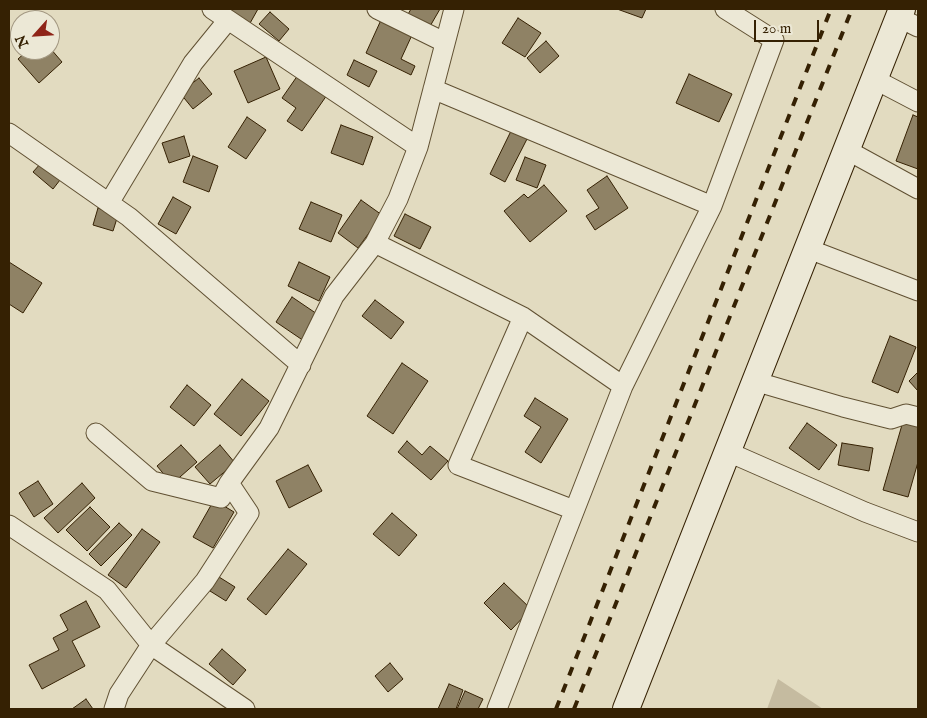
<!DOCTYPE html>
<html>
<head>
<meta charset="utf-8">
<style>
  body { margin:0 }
  #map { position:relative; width:927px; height:718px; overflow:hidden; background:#e2dbc0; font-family:"IM FELL English",serif }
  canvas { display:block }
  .frame { position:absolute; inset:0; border:10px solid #352103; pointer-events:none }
  .north { position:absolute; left:10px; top:10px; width:50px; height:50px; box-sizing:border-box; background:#ece8d6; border:1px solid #a39882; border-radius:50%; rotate:244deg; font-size:14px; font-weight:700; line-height:20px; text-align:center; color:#352103 }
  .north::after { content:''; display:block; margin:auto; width:18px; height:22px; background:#8f2418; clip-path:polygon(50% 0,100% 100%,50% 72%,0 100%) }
  .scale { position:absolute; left:754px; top:20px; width:65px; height:22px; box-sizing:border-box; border:2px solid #352103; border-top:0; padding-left:6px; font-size:15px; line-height:18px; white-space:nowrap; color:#352103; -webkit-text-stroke:4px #ece8d6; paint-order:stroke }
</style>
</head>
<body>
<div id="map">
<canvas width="927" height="718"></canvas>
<div class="frame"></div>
<div class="north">N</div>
<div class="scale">20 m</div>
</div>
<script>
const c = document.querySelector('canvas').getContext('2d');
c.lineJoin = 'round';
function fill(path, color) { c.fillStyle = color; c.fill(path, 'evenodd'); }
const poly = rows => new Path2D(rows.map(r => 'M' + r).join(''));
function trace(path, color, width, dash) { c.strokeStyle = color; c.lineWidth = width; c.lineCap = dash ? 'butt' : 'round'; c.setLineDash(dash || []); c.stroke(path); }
fill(poly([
  [778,679,823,709,767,709]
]), '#c5bba0');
const building = poly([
  [229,9,258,9,249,25,226,13,229,9],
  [411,9,440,9,429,28,407,16,411,9],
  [617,9,646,9,642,18,617,9],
  [270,12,289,29,279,41,259,24,270,12],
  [518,18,541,33,525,57,502,43,518,18],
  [381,20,412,35,401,59,415,66,411,75,366,53,381,20],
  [546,41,559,56,540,73,527,58,546,41],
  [50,48,62,62,39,83,18,59,28,50,50,50,50,48],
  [266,57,280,89,248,103,234,71,266,57],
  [354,60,377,71,369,87,347,75,354,60],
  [689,74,732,94,719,122,676,103,689,74],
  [298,75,327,95,302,131,287,121,296,108,282,98,298,75],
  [199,78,212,94,193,109,180,93,199,78],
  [913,115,918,117,918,169,896,161,913,115],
  [247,117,266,130,246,159,228,147,247,117],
  [341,125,373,137,363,165,331,153,341,125],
  [511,131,527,139,505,182,490,174,511,131],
  [184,136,190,156,169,163,162,143,184,136],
  [193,156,218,166,209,192,183,182,193,156],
  [525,157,546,165,537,188,516,180,525,157],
  [41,163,60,180,53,189,33,172,41,163],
  [607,176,628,208,595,230,586,216,599,208,587,190,607,176],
  [544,185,567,211,530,242,504,211,524,194,528,198,544,185],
  [173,197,191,207,176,234,158,224,173,197],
  [361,200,382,215,358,248,338,233,361,200],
  [311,202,342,215,331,242,299,229,311,202],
  [98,208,118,215,113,231,93,225,98,208],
  [405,214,431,227,420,249,394,236,405,214],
  [9,262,42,283,23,313,9,304,9,262],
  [299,262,330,277,319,301,288,286,299,262],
  [292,297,320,316,304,341,276,322,292,297],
  [375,300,404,322,391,339,362,316,375,300],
  [890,336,916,347,898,393,872,382,890,336],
  [402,363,428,381,393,434,367,416,402,363],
  [918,372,918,391,909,381,918,372],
  [242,379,269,401,241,436,214,414,242,379],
  [187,385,211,405,194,426,170,407,187,385],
  [535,398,568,419,541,463,525,452,541,427,524,416,535,398],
  [904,418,918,422,918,462,908,497,883,490,904,418],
  [807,423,837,445,819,470,789,448,807,423],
  [407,441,422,455,430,446,448,461,431,480,398,452,407,441],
  [842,443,873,448,869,471,838,465,842,443],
  [181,445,197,462,172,484,157,466,181,445],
  [220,445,235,463,210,484,195,467,220,445],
  [308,465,322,491,289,508,276,481,308,465],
  [38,481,53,504,34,517,19,493,38,481],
  [82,483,95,498,58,533,44,518,82,483],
  [214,500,234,512,213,548,193,537,214,500],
  [90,507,110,527,87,551,66,530,90,507],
  [392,513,417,535,399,556,373,534,392,513],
  [119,523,132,535,101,566,89,554,119,523],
  [142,529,160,542,126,588,108,575,142,529],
  [288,549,307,564,266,615,247,599,288,549],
  [219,577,235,587,226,601,210,591,219,577],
  [504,583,531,609,511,630,484,603,504,583],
  [86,601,100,627,72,641,85,666,42,689,29,665,59,650,53,638,68,630,60,615,86,601],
  [222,649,246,670,233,685,209,664,222,649],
  [390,663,403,679,388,692,375,676,390,663],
  [449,684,463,690,456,709,438,709,449,684],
  [465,691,483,699,478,709,457,709,465,691],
  [86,699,93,709,72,709,86,699]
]);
fill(building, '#8f8265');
trace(building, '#352103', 1);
const minor = poly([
  [212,9,418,147],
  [377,9,444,42],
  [898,17,918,27],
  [874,79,918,102],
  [433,89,712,206],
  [9,133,129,217,301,365],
  [845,149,918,189],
  [109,203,193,63,228,20],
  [375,243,523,317,623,386],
  [806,248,918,291],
  [523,317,458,465,574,510],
  [754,381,843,407,891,419,906,414,918,417],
  [96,433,152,481,221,498,229,483],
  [726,451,865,512,918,532],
  [9,525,107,590,151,645,245,709],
  [114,709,119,694,151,645,205,581,249,513,229,483,269,428,334,296,375,243,398,199,418,147,454,9],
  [497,709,623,386,712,206,774,40,725,9]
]);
const secondary = poly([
  [626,709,902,9]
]);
trace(minor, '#605032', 21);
trace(secondary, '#352103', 28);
trace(minor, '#ece8d6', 19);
trace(secondary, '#ece8d6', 26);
trace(poly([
  [556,709,831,9],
  [574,709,852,9]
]), '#352103', 4, [9, 9]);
</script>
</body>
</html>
